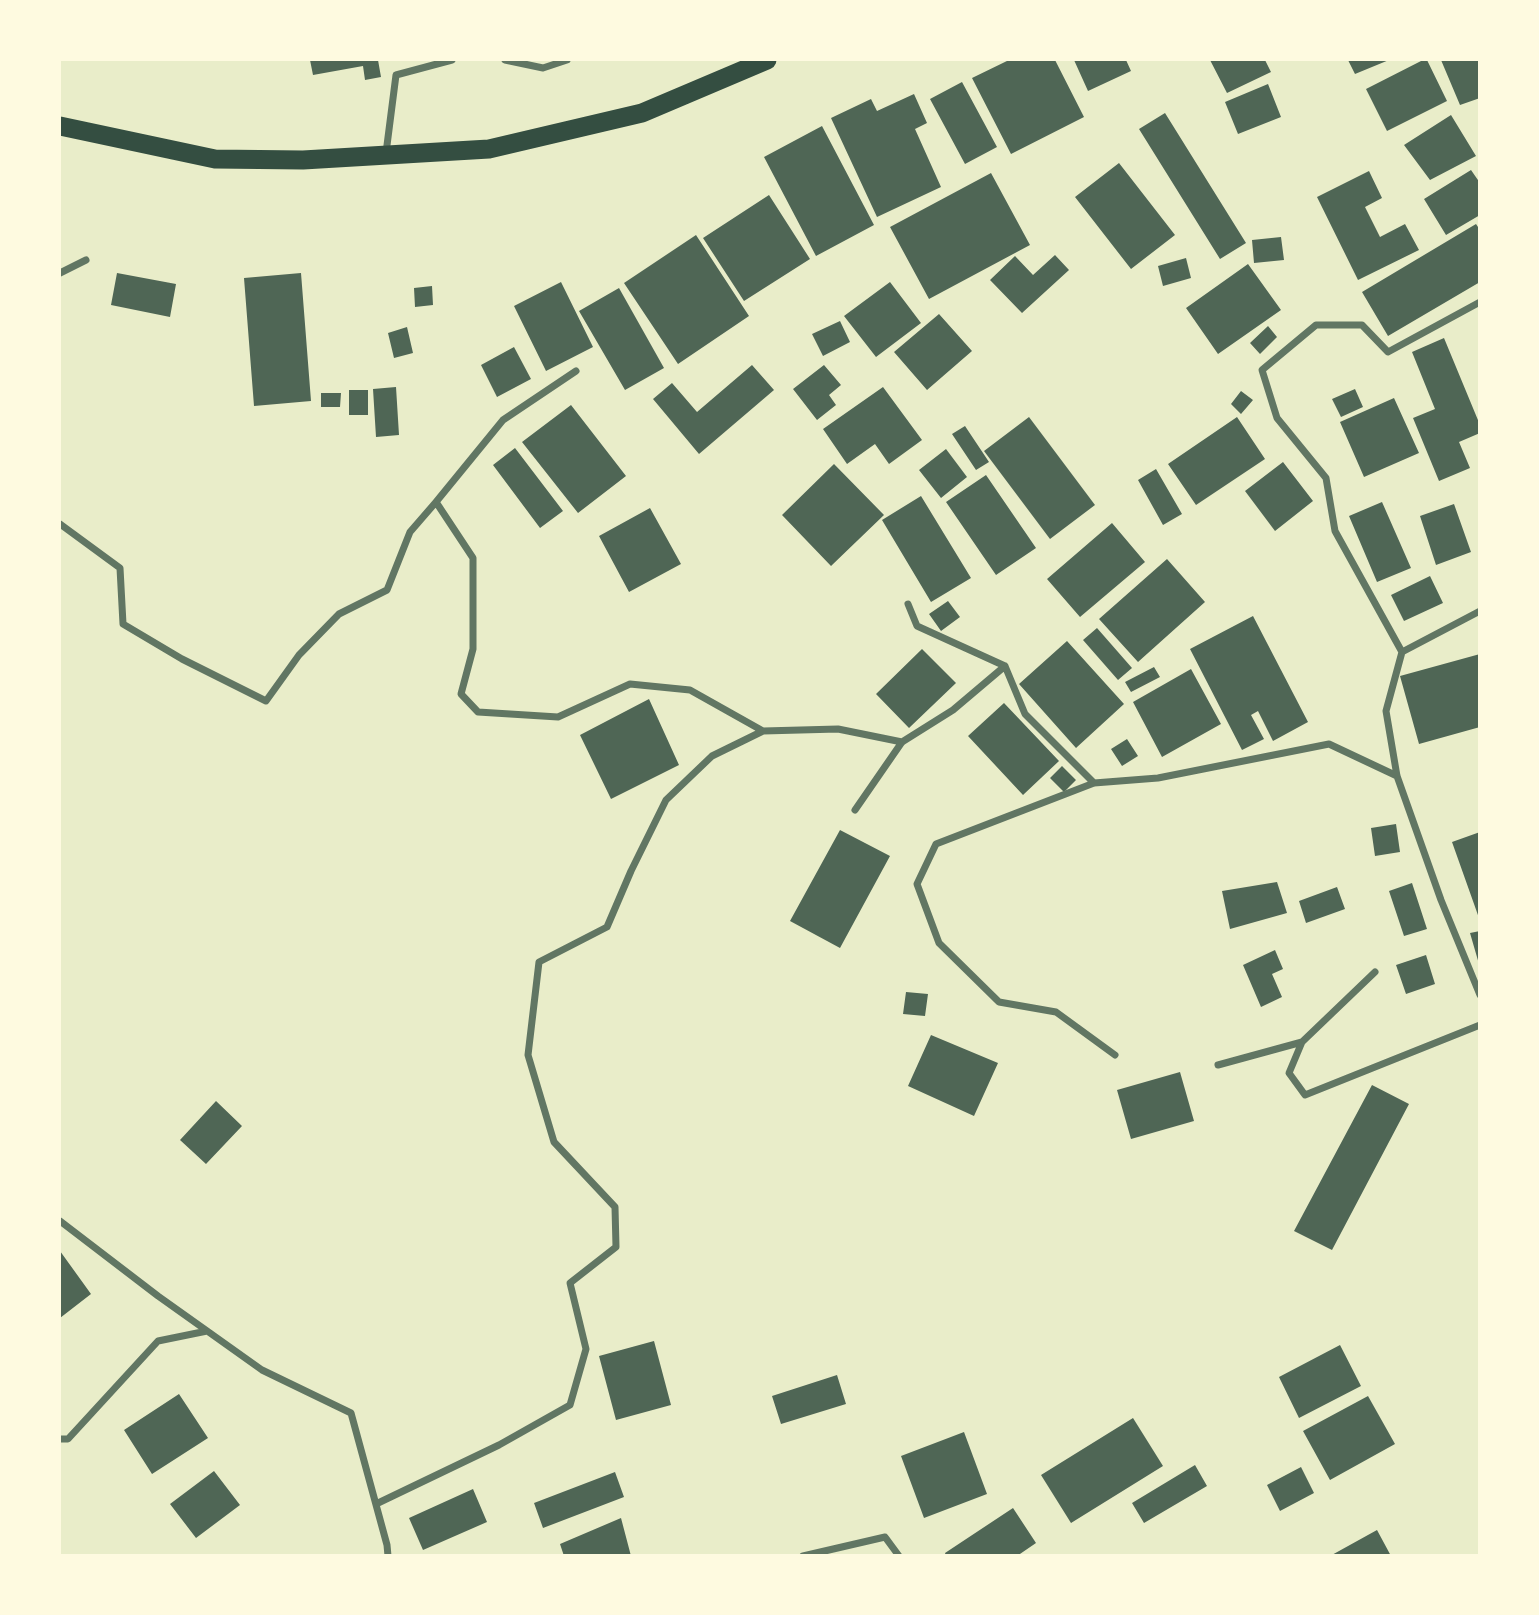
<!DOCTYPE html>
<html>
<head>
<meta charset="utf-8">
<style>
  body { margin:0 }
  #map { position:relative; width:1539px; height:1615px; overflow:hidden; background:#e9edc9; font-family:Manrope,sans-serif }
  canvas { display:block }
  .frame { position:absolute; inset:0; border:61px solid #fefae0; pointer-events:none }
</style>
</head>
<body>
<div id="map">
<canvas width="1539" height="1615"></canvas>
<div class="frame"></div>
</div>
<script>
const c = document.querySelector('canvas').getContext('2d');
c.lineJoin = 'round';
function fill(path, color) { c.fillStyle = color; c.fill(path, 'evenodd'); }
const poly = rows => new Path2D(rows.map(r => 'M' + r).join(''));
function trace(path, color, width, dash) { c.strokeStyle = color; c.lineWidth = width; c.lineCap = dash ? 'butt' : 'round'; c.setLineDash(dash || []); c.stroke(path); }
fill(poly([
  [310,60,378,60,381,77,365,80,363,66,313,75],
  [1009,60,1055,60,1084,117,1011,154,972,78],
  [1074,60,1126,60,1131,71,1088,91],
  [1210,60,1265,60,1271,72,1227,93],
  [1348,60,1389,60,1355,74],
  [1423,60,1427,60,1447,101,1387,131,1366,89],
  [1441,60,1480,60,1480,98,1460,105],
  [962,82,997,147,965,164,930,99],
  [1268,84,1281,117,1238,134,1225,102],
  [914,94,927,123,915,129,941,187,877,217,831,118,871,99,877,111],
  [1165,113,1246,243,1220,259,1139,129],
  [1451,115,1476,156,1430,180,1404,145],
  [822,126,874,225,816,256,764,157],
  [1119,163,1175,235,1131,269,1075,197],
  [1471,170,1480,183,1480,215,1446,235,1424,199],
  [1369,171,1382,198,1365,207,1380,237,1405,224,1419,250,1358,280,1317,197],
  [991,173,1030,245,929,299,890,227],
  [769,195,810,259,744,301,703,238],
  [1476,224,1480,230,1480,282,1388,336,1362,292],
  [696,235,749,316,678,364,624,283],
  [1281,237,1284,260,1254,263,1252,240],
  [1055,255,1069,270,1022,313,990,280,1015,256,1033,275],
  [1186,258,1191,278,1163,286,1158,266],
  [1248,264,1281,310,1218,354,1186,308],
  [117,273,176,284,170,317,111,305],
  [301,273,311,401,254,406,244,278],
  [561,282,593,347,546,371,514,306],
  [890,282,921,323,876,357,844,316],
  [432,286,433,305,415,307,414,288],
  [619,288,664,368,625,390,579,311],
  [939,314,972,351,927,390,894,352],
  [840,321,850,342,823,356,812,334],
  [1268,326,1277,337,1260,354,1250,343],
  [407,327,413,353,394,358,388,333],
  [1444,338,1480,425,1480,433,1459,442,1470,468,1439,481,1413,418,1435,409,1412,352],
  [514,347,531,379,497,397,481,365],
  [752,365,774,390,699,454,653,399,672,383,697,412],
  [824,365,841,385,829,395,836,405,817,420,793,389],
  [396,387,399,435,376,437,373,389],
  [883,387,922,440,889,464,875,444,847,464,823,429],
  [1355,389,1363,407,1341,417,1332,399],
  [349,390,368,390,368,415,349,415],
  [1241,391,1253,400,1241,414,1231,404],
  [321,393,341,393,340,407,321,407],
  [1394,398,1419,453,1364,477,1340,422],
  [571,405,626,476,578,513,522,442],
  [1029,417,1095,505,1050,539,984,451],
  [1237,417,1265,459,1196,505,1168,464],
  [965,426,989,462,976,470,952,434],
  [515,448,563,511,540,528,493,465],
  [946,449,967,477,941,498,919,470],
  [1283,462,1313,501,1275,531,1245,491],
  [834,464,884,515,831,566,782,515],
  [1156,469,1182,514,1163,525,1138,480],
  [986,475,1036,548,996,575,946,502],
  [921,496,971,578,931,602,882,520],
  [1382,502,1411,568,1377,582,1349,516],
  [1454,504,1471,552,1436,565,1420,516],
  [650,508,681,564,629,592,599,536],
  [1112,523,1145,562,1080,617,1047,579],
  [1167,559,1205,602,1138,662,1099,619],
  [1430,576,1443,603,1404,621,1391,595],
  [948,601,960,617,941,631,929,614],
  [1253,616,1308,722,1273,741,1258,711,1251,715,1264,739,1242,750,1190,649],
  [1097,628,1132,668,1118,680,1083,640],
  [1067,641,1124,704,1076,748,1019,684],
  [922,649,956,683,909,728,876,694],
  [1480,654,1480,727,1419,744,1400,676],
  [1154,667,1160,677,1131,692,1125,682],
  [1191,669,1221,724,1162,757,1133,702],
  [649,699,679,765,611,799,580,735],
  [1004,703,1059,761,1023,795,968,736],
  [1127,739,1138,756,1122,766,1111,749],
  [1062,766,1076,780,1064,792,1050,778],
  [1396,824,1400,852,1375,856,1371,828],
  [840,830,890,856,840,948,790,921],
  [1480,832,1480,918,1479,918,1452,842],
  [1277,882,1287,913,1230,929,1222,891],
  [1412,883,1427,929,1404,936,1389,891],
  [1337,887,1345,909,1306,923,1299,901],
  [1480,931,1480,964,1479,964,1470,933],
  [1275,950,1283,969,1272,974,1282,997,1261,1007,1243,965],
  [1426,955,1435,984,1406,994,1396,965],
  [906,992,928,994,925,1016,903,1014],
  [931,1035,998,1063,974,1116,908,1086],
  [1180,1072,1194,1121,1131,1139,1117,1090],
  [1372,1085,1409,1104,1332,1250,1294,1231],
  [216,1101,242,1126,206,1164,180,1140],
  [60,1251,91,1294,60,1318],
  [654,1341,671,1405,616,1420,599,1356],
  [1340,1345,1361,1386,1299,1418,1279,1377],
  [837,1375,846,1404,781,1424,772,1396],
  [179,1394,208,1438,152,1474,124,1430],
  [1368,1396,1395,1444,1330,1480,1303,1431],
  [1133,1418,1163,1466,1071,1523,1041,1475],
  [964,1432,987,1494,924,1518,901,1456],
  [1195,1465,1207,1486,1144,1523,1132,1503],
  [1301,1467,1314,1493,1280,1511,1267,1485],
  [214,1471,240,1505,196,1538,170,1504],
  [615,1472,624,1497,543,1528,534,1503],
  [473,1489,487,1522,423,1550,409,1518],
  [1013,1508,1036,1543,1017,1556,946,1556,945,1553],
  [621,1518,631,1556,564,1556,560,1544],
  [1377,1530,1391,1556,1330,1556]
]), '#4f6655');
trace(poly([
  [505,60,543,68,567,60],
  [386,153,396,75,452,60],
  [60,273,86,260],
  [576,371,503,420,436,502,473,558,473,649,461,694,478,712,558,717,630,684,690,690,763,731],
  [60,524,120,568,123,624,182,659,266,701,299,655,339,614,387,590,410,532,436,502],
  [908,604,917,626,1005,666,1025,714,1094,783],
  [1480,611,1402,652,1386,711,1397,776,1441,900,1480,995],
  [1402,652,1335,531,1326,478,1277,418,1262,370,1316,325,1362,325,1388,352,1480,302],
  [855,810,902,742,953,710,1005,666],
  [1375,972,1302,1042,1289,1073,1305,1095,1480,1025],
  [1115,1055,1056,1012,999,1002,939,943,917,884,936,844,1094,783,1158,778,1329,744,1397,776],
  [1218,1065,1302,1042],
  [60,1221,158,1296,262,1370,351,1413,387,1545,388,1556],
  [60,1439,68,1439,158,1341,207,1331],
  [376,1504,499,1445,570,1405,586,1349,570,1283,616,1247,615,1207,554,1142,528,1055,539,962,607,927,631,871,666,800,712,756,763,731,838,729,902,742],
  [803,1556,885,1537,899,1556]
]), '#617663', 7);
trace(poly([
  [60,126,215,159,303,160,489,149,642,113,767,60]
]), '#344e41', 19);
</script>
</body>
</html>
